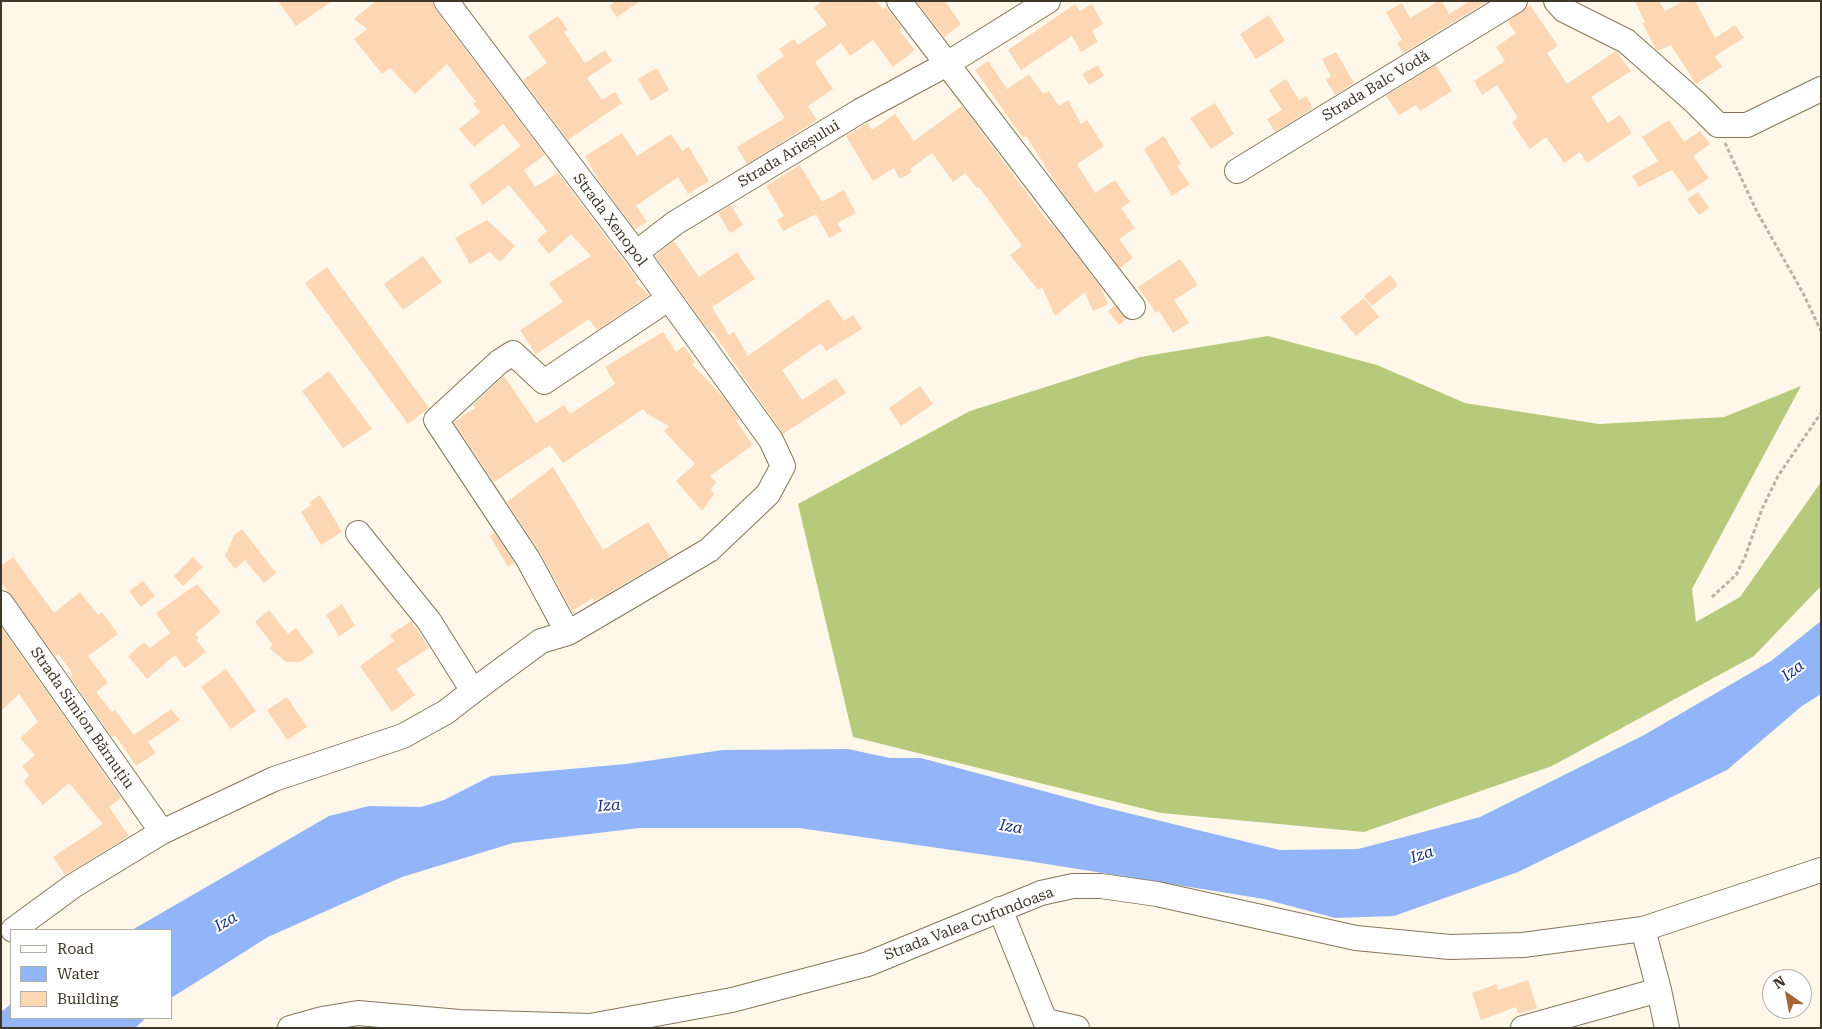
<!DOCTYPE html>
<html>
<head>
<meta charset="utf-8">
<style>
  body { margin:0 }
  #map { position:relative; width:1822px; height:1029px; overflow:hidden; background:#fff8ea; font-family:"Roboto Serif",serif }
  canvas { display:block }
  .frame { position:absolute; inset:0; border:2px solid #3e372a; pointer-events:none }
  .legend { position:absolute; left:10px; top:929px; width:162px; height:90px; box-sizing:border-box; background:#fff; border:1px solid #b2afaa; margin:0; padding:6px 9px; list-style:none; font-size:15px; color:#3e372a }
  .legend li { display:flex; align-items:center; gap:10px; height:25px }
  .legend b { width:25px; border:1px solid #b2afaa }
  .north { position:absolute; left:1762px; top:969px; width:50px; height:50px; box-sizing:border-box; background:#fff; border:1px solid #b2afaa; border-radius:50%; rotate:327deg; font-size:14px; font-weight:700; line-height:20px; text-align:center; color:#3e372a }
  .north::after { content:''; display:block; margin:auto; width:18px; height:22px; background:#a86434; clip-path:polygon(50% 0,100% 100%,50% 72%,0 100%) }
</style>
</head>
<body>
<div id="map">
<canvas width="1822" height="1029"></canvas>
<div class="frame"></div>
<ul class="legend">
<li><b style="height:6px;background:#fff"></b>Road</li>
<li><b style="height:14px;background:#92b4f8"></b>Water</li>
<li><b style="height:14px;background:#fdd6b3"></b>Building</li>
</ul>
<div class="north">N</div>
</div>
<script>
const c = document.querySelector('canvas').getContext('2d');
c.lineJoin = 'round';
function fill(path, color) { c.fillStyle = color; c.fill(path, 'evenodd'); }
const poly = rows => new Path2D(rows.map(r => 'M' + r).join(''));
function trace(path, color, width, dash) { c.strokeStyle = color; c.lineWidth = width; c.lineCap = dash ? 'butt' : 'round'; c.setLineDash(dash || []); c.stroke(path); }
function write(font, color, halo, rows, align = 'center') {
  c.font = font + ' "Roboto Serif",serif'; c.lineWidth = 4; c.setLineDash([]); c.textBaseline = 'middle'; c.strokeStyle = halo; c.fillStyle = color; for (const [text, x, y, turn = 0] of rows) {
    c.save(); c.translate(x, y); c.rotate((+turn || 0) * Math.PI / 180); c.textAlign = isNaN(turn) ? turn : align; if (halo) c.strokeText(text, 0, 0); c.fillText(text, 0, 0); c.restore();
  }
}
fill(poly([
  [1268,336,1377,365,1465,403,1599,424,1724,417,1801,386,1692,589,1696,622,1740,597,1821,482,1821,586,1754,656,1552,766,1364,832,1161,813,853,737,798,504,970,411,1140,357]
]), '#b7ca7b');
fill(poly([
  [1821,621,1821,694,1802,706,1727,770,1518,872,1394,916,1335,918,1264,899,1028,861,799,828,640,828,513,843,402,877,268,937,171,998,171,930,132,930,329,816,369,806,421,807,444,800,491,776,626,764,723,750,848,749,890,758,921,758,1099,806,1280,850,1358,849,1480,817,1644,735,1771,661],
  [11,1004,11,1018,146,1018,135,1028,1,1028,1,1012]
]), '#92b4f8');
fill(poly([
  [278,1,332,1,296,26],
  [376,1,432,1,435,9,545,155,524,170,535,187,558,173,638,280,635,282,649,295,597,330,589,319,536,354,520,330,563,302,549,283,591,256,571,234,549,254,537,240,547,231,509,185,483,205,469,185,521,146,503,124,474,147,459,129,480,112,473,104,476,102,447,64,415,94,390,68,382,74,354,39,367,29,354,19],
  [616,1,640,1,617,17,609,6],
  [822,1,876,1,883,9,886,7,902,28,899,30,915,50,893,67,873,40,850,56,841,43,815,62,833,89,808,106,817,120,747,164,737,147,785,118,756,76,784,56,779,49,794,39,798,45,827,25,814,8],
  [916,1,945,1,961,24,944,37],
  [1439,1,1442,1,1449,14,1470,1,1488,1,1403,53,1397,43,1402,40,1386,12,1402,3,1410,18],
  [1635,1,1659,1,1665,11,1684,1,1695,1,1715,38,1735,25,1744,38,1715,56,1722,67,1696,84,1671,45,1658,51,1656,49,1642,23,1645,22],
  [1075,4,1080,11,1092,4,1103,24,1092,31,1098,42,1081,52,1072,36,1021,70,1008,50],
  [1530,5,1558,46,1547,53,1567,84,1616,51,1631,71,1591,97,1608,123,1620,115,1632,133,1587,163,1580,152,1564,163,1546,137,1530,149,1512,123,1518,118,1497,85,1482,95,1474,81,1505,61,1496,47,1516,33,1508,22],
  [1269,15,1285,41,1256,59,1240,34],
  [558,16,568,30,564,32,585,63,605,50,612,61,587,78,602,100,615,92,622,103,568,140,523,80,547,63,528,36],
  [1336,52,1354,83,1335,95,1326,80,1331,76,1322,59],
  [988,61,1007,89,1029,74,1043,94,1049,91,1059,106,1068,100,1081,124,1087,120,1104,146,1077,164,1095,193,1115,180,1130,202,1121,208,1135,228,1119,239,1133,258,1120,268,1057,185,1026,136,1023,138,975,70],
  [1098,65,1104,76,1089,85,1082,74],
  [1436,65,1452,91,1420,111,1416,105,1399,115,1386,96],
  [657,68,669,90,651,101,638,79],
  [1286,79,1299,100,1306,96,1313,108,1275,132,1267,119,1282,110,1269,90],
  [1215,103,1234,134,1211,149,1190,118],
  [962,106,1050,224,1051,223,1100,286,1108,304,1093,311,1085,292,1055,316,1042,287,1038,290,1010,255,1022,246,979,187,977,188,965,173,953,182,932,153,910,169,912,172,900,179,894,168,873,181,846,136,868,123,872,130,895,114,914,141],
  [1669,120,1684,142,1700,131,1710,144,1693,156,1709,178,1688,192,1672,170,1639,187,1632,176,1658,161,1642,137],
  [622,133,637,156,671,134,682,151,689,147,709,181,688,194,678,177,636,206,647,222,635,229,599,181,585,156],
  [1164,136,1181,164,1177,166,1190,184,1172,196,1144,149],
  [800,165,822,202,844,190,856,213,837,223,842,231,829,238,816,214,783,231,777,220,784,216,766,186],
  [1698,192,1709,208,1699,215,1687,199],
  [731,205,743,225,730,233,718,213],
  [487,220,515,246,500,262,490,252,470,264,455,238],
  [674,241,699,277,737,252,755,279,712,307,729,335,734,332,748,356,828,299,844,321,853,315,862,329,826,351,821,343,782,370,802,400,836,378,846,393,783,434,712,331,710,332,655,256],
  [423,256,442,282,403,310,384,284],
  [1180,259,1198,285,1174,300,1189,323,1173,333,1159,311,1156,313,1138,287],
  [327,267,429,408,408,424,305,283],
  [1390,275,1398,285,1372,306,1364,296],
  [1364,298,1379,317,1356,336,1340,317],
  [1115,305,1126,319,1119,325,1108,311],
  [663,332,676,352,684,346,695,362,692,364,725,399,739,419,736,421,753,445,710,476,716,482,711,489,714,494,702,511,676,481,695,464,664,431,669,426,647,414,643,409,563,463,550,445,494,482,454,422,475,408,473,405,504,376,536,423,564,405,570,414,615,384,605,367],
  [329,371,372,429,343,448,302,391],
  [920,386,933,404,901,426,889,408],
  [553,467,603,550,648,522,670,557,595,601,593,598,572,611,540,552,507,502],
  [320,495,342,532,321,545,301,512,311,505,309,502],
  [242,529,276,573,264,583,245,560,235,569,225,556,235,534],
  [495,533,514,563,508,567,490,536],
  [13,557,54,613,80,592,98,615,102,612,118,634,88,656,108,683,96,692,112,712,115,710,134,735,171,709,180,720,148,742,156,753,136,766,115,735,112,737,70,677,73,675,59,654,55,656,1,582,1,566],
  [193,557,203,567,183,586,174,576],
  [143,581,155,596,141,607,129,591],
  [197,584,221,612,195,634,199,638,196,640,206,652,185,668,175,655,147,679,128,656,144,642,150,648,170,633,156,613],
  [342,604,355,626,339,636,326,615],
  [269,610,288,634,296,628,314,652,300,662,286,662,269,648,273,645,255,622],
  [411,621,429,648,396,669,415,695,392,712,360,666,394,641,390,635],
  [1,627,121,798,109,807,129,836,65,875,53,857,103,824,69,783,43,805,24,782,29,775,22,766,35,755,20,738,38,722,19,694,1,711],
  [226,669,256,711,231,729,201,687],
  [287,697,307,727,287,740,267,710],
  [1528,980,1537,1008,1518,1014,1516,1007,1481,1020,1472,993,1496,984,1498,990]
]), '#fdd6b3');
const minor = poly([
  [446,1,636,253,771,440,783,466,768,494,709,550,568,633,541,641,473,691],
  [899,1,1133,307],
  [1556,1,1564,10,1626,41,1695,102,1718,125,1747,125,1821,89],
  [1237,171,1515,1],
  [636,253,675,223,860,111,947,64,1048,1],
  [1,603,162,832],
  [568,633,528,559,436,420,499,362,513,353,544,382,668,299],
  [1000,909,1048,1028],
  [13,930,73,886,162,832,274,779,403,736,446,712,473,691,429,621,358,533],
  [1659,990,1667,1028],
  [1046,1021,1077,1028],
  [290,1028,322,1019,358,1013,459,1022,590,1026,732,1000,868,964,1041,893,1073,886,1101,886,1157,894,1356,938,1450,947,1523,945,1643,929,1821,870],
  [1523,1028,1659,990,1643,929]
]);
trace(minor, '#867657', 26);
trace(poly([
  [1725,143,1757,212,1803,293,1821,331],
  [1712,597,1736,575,1745,557,1762,509,1778,476,1821,413]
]), '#bab3a5', 3, [4, 2.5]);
trace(minor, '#fff', 24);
write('15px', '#3e372a', '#fff', [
  ["Strada Balc Vodă",1376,86,-31],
  ["Strada Arieșului",789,154,-31],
  ["Strada Xenopol",610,220,53],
  ["Strada Simion Bărnuțiu",82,718,55],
  ["Strada Valea Cufundoasa",969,924,-21]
]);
write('italic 16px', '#143380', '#fff', [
  ["Iza",1793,671,-38],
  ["Iza",609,806,-4],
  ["Iza",1011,827,9],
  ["Iza",1422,855,-19],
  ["Iza",226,922,-31]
]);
</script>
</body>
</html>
